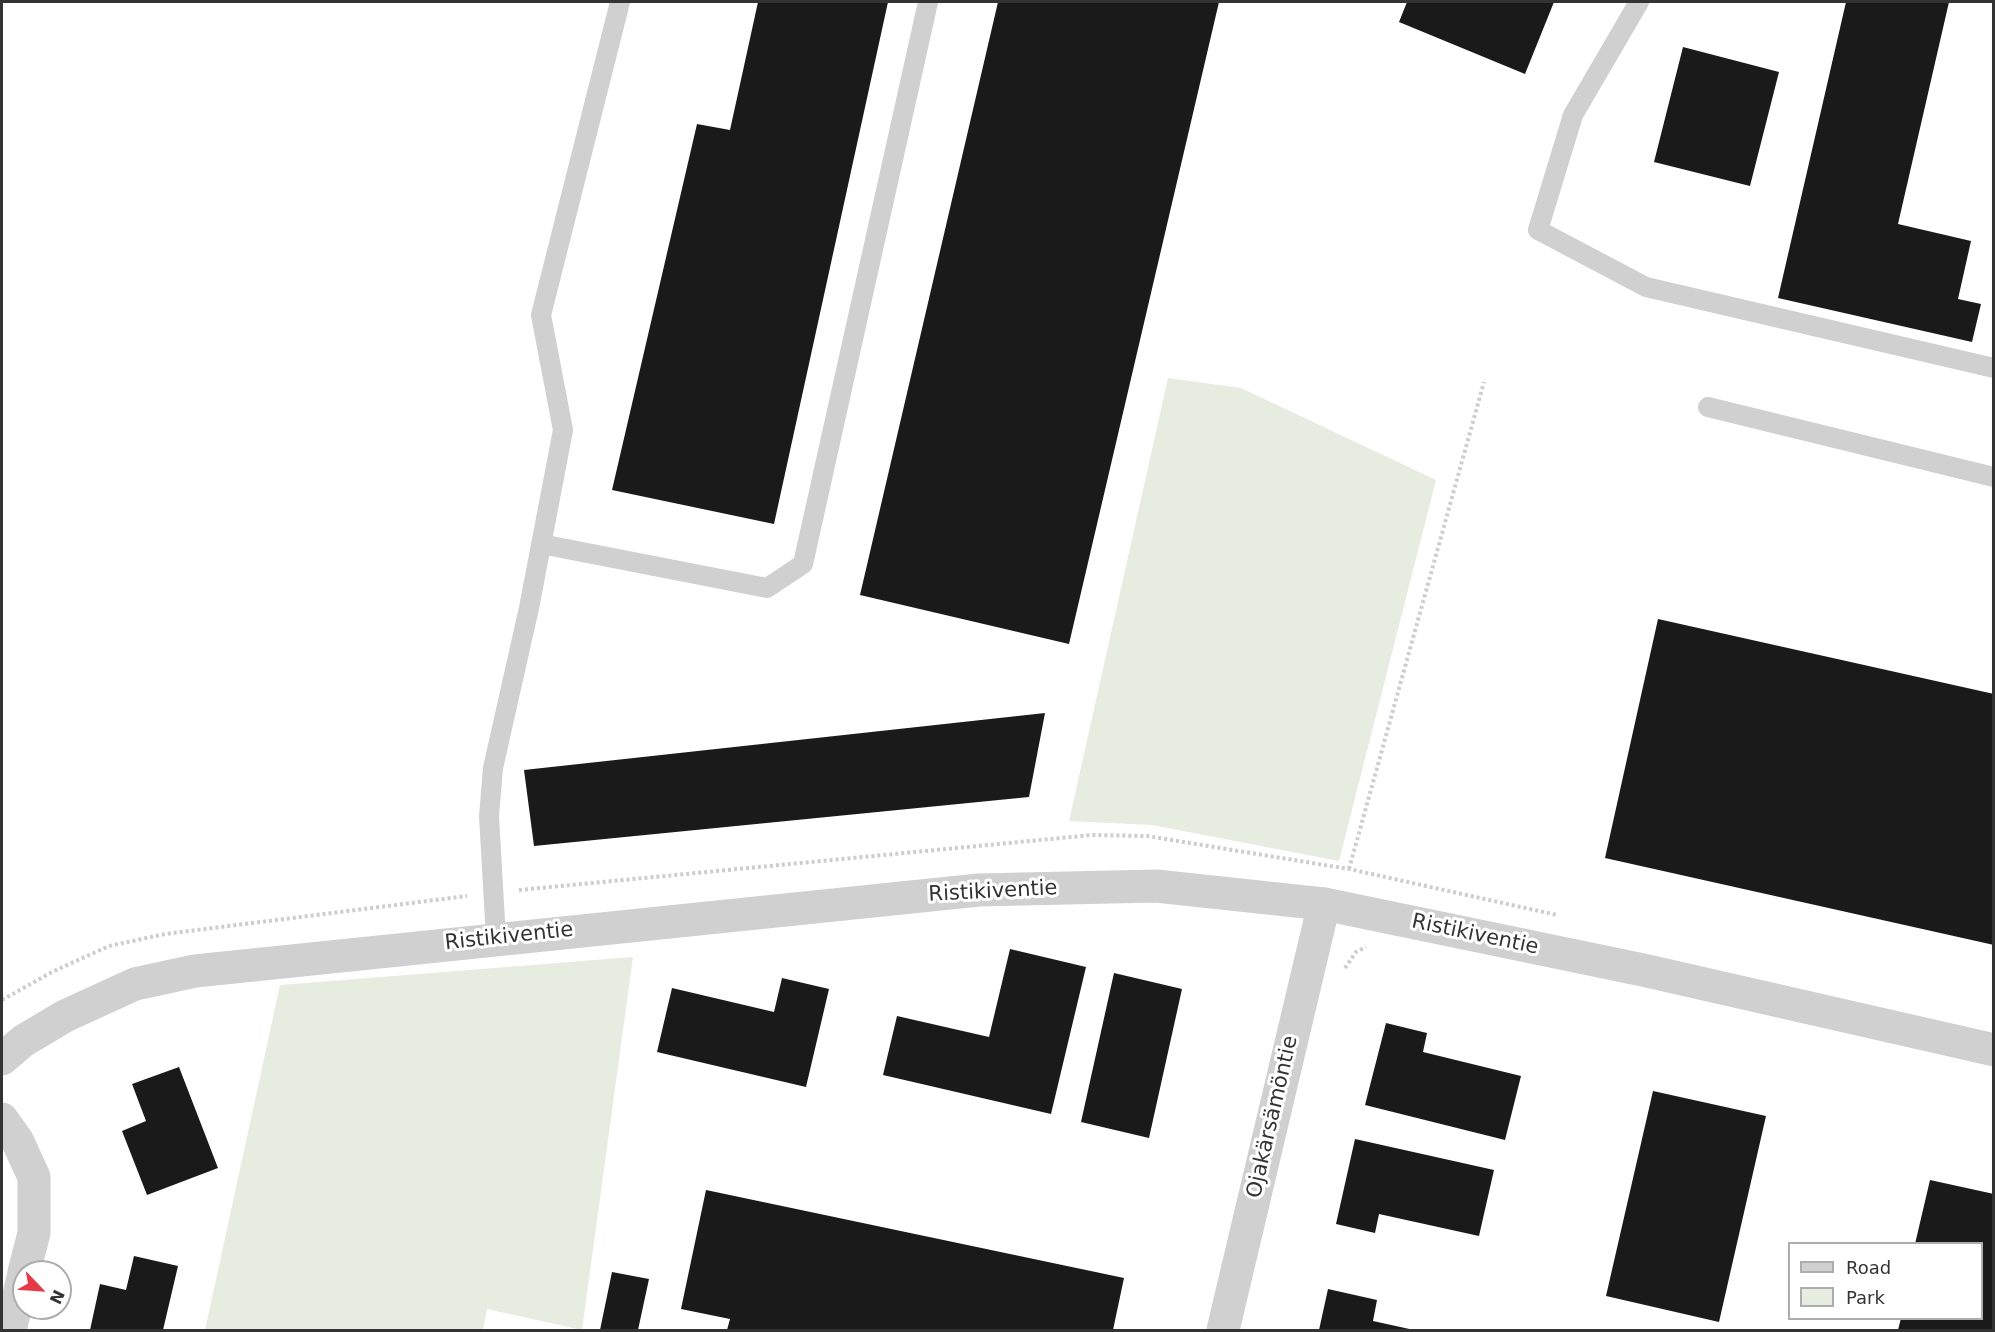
<!DOCTYPE html>
<html>
<head>
<meta charset="utf-8">
<style>
  body { margin:0 }
  #map { position:relative; width:1995px; height:1332px; overflow:hidden; background:#fff; font-family:"DejaVu Sans",sans-serif }
  canvas { display:block }
  .frame { position:absolute; inset:0; border:3px solid #333; pointer-events:none }
  .legend { position:absolute; left:1788px; top:1242px; width:195px; height:78px; box-sizing:border-box; background:#fff; border:2px solid #adadad; margin:0; padding:8px 10px; list-style:none; font-size:18px; color:#333 }
  .legend li { display:flex; align-items:center; gap:12px; height:30px }
  .legend b { width:30px; border:2px solid #adadad }
  .north { position:absolute; left:12px; top:1260px; width:60px; height:60px; box-sizing:border-box; background:#fff; border:2px solid #adadad; border-radius:50%; rotate:115deg; font-size:16px; font-weight:700; line-height:24px; text-align:center; color:#333 }
  .north::after { content:''; display:block; margin:auto; width:21px; height:27px; background:#e63946; clip-path:polygon(50% 0,100% 100%,50% 72%,0 100%) }
</style>
</head>
<body>
<div id="map">
<canvas width="1995" height="1332"></canvas>
<div class="frame"></div>
<ul class="legend">
<li><b style="height:8px;background:#d0d0d0"></b>Road</li>
<li><b style="height:16px;background:#e6ecdf"></b>Park</li>
</ul>
<div class="north">N</div>
</div>
<script>
const c = document.querySelector('canvas').getContext('2d');
c.lineJoin = 'round';
function fill(path, color) { c.fillStyle = color; c.fill(path, 'evenodd'); }
const poly = rows => new Path2D(rows.map(r => 'M' + r).join(''));
function trace(path, color, width, dash) { c.strokeStyle = color; c.lineWidth = width; c.lineCap = dash ? 'butt' : 'round'; c.setLineDash(dash || []); c.stroke(path); }
function write(font, color, halo, rows, align = 'center') {
  c.font = font + ' "DejaVu Sans",sans-serif'; c.lineWidth = 6; c.setLineDash([]); c.textBaseline = 'middle'; c.strokeStyle = halo; c.fillStyle = color; for (const [text, x, y, turn = 0] of rows) {
    c.save(); c.translate(x, y); c.rotate((+turn || 0) * Math.PI / 180); c.textAlign = isNaN(turn) ? turn : align; if (halo) c.strokeText(text, 0, 0); c.fillText(text, 0, 0); c.restore();
  }
}
fill(poly([
  [1168,378,1241,388,1436,480,1339,861,1152,825,1069,821],
  [633,957,582,1330,487,1309,483,1330,205,1330,280,985]
]), '#e6ecdf');
fill(poly([
  [758,2,888,2,774,524,612,490,697,124,730,130],
  [998,2,1219,2,1069,644,860,595],
  [1407,2,1554,2,1525,74,1399,22],
  [1846,2,1949,2,1898,224,1971,241,1958,299,1981,304,1972,342,1778,298],
  [1683,47,1779,72,1750,186,1654,162],
  [1658,619,1994,694,1994,945,1605,858],
  [1045,713,1029,797,534,846,524,770],
  [1010,949,1086,967,1051,1114,883,1075,897,1016,989,1037],
  [1114,973,1182,989,1149,1138,1081,1122],
  [782,978,829,989,806,1087,657,1052,672,988,774,1012],
  [1386,1023,1427,1033,1423,1052,1521,1076,1505,1140,1365,1105],
  [179,1067,218,1168,147,1195,122,1131,146,1121,132,1084],
  [1653,1091,1766,1116,1719,1322,1606,1296],
  [1355,1139,1494,1170,1479,1236,1379,1214,1375,1233,1336,1224],
  [1930,1180,1994,1194,1994,1330,1898,1330,1901,1318,1982,1318,1982,1244,1915,1244],
  [706,1190,1124,1278,1113,1330,727,1330,730,1319,681,1309],
  [134,1256,178,1266,163,1330,90,1330,100,1284,126,1290],
  [612,1272,649,1279,638,1330,600,1330],
  [1328,1289,1377,1300,1373,1321,1414,1330,1319,1330]
]), '#1a1a1a');
trace(poly([
  [1349,869,1484,382],
  [519,890,1092,835,1147,836,1349,869,1557,915],
  [1345,968,1356,952,1366,947],
  [2,1000,52,972,109,946,165,934,467,896]
]), '#cdcdcd', 4, [3, 3]);
trace(poly([
  [1639,2,1573,115,1538,230,1646,287,1994,368],
  [1708,407,1994,477],
  [541,544,767,588,803,564,928,2],
  [496,938,489,816,493,768,529,608,563,430,541,315,620,2]
]), '#d0d0d0', 20);
trace(poly([
  [2,1119,17,1140,34,1177,34,1233,24,1272],
  [10,1330,24,1274],
  [1223,1330,1324,904]
]), '#d0d0d0', 33);
trace(poly([
  [2,1059,23,1041,65,1016,135,984,195,971,979,890,1156,886,1324,904,1643,970,1994,1050]
]), '#d0d0d0', 33);
write('21px', '#333', '#fff', [
  ["Ristikiventie",993,892,-3],
  ["Ristikiventie",1475,935,12],
  ["Ristikiventie",509,937,-6],
  ["Ojakärsämöntie",1273,1117,-77]
]);
</script>
</body>
</html>
